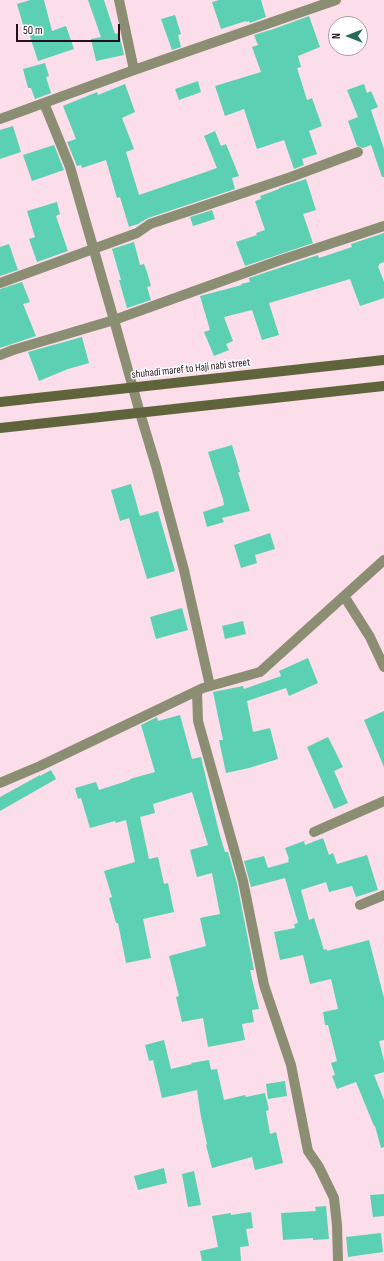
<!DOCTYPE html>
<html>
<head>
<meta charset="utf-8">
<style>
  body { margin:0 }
  #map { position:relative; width:384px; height:1261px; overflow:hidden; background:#fbdee9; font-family:"Sofia Sans Condensed",sans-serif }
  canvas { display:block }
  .north { position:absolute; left:328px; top:16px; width:40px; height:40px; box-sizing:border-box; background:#fff; border:1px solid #a99fa3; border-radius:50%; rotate:270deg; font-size:11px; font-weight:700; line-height:16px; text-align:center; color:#270f1a }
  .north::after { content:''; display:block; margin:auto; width:14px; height:18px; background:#286a59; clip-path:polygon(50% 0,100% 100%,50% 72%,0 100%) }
  .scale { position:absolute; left:16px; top:24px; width:104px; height:18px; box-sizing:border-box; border:2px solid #270f1a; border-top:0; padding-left:5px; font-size:12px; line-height:14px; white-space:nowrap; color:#270f1a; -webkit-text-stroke:3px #fff; paint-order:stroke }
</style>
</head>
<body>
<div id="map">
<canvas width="384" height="1261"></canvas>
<div class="north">N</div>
<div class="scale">50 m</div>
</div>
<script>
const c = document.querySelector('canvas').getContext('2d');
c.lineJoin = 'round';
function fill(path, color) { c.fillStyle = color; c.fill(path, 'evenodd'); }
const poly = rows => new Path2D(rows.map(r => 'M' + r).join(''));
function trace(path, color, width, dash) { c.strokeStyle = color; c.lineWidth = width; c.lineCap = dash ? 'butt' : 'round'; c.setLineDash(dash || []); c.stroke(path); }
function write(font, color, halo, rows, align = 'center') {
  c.font = font + ' "Sofia Sans Condensed",sans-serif'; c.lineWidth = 3; c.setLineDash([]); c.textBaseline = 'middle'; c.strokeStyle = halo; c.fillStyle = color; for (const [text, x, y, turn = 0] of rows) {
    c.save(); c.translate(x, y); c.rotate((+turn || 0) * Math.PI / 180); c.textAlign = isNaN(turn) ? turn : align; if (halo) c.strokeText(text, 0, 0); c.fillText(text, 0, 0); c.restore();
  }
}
fill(poly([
  [30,0,44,0,52,31,66,26,74,49,38,61,27,27,24,28,17,4],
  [88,0,104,0,115,34,119,33,124,55,96,61,91,39,101,37],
  [219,0,261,0,266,17,250,23,249,21,246,22,246,21,221,29,212,2],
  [175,15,181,34,178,35,181,47,172,50,161,19],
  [309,16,320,47,298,56,301,67,297,68,307,100,312,98,322,126,309,131,317,154,302,159,304,165,294,169,284,140,257,149,244,109,225,116,215,86,261,72,252,47,258,45,254,35,270,30,271,30],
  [45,63,49,76,46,77,51,93,35,99,31,88,28,88,23,69],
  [198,81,201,92,179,100,175,89],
  [125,84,135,112,122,118,134,149,126,152,139,195,217,168,204,136,215,131,221,146,226,144,239,176,232,178,235,189,148,218,138,224,129,227,120,197,117,198,106,160,82,168,81,165,77,166,67,142,76,139,63,106,97,92,98,95],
  [364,84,367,93,371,91,378,107,371,110,384,149,384,177,382,177,371,145,363,148,357,146,348,121,358,117,347,90],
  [13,126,21,152,0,159,0,130],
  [54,145,64,170,32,181,23,155],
  [306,179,316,210,303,214,313,243,245,266,236,242,257,235,256,233,265,230,255,201,261,199,260,196,279,189,279,188],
  [57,202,60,214,56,216,68,251,37,262,29,239,35,237,27,211],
  [212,210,215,219,193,226,190,217],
  [384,233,384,262,379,264,379,266,378,266,384,282,384,298,360,306,350,279,269,303,279,335,262,340,252,310,224,317,233,341,226,344,229,350,214,356,204,332,210,330,200,296,242,285,241,284,250,282,249,278,318,255,319,258,352,247,351,244],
  [134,242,140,265,144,264,147,272,151,286,147,287,151,300,127,308,119,280,121,280,112,249],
  [9,244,18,270,0,276,0,247],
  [22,282,30,302,23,304,36,336,0,348,0,289],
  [82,337,89,363,68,369,39,381,28,352],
  [232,445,240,472,238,472,250,511,222,518,224,522,207,527,203,512,224,505,223,499,208,452],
  [131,484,140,516,158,511,175,571,147,579,129,518,120,521,111,490],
  [270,533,275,549,255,555,257,563,241,568,234,545],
  [182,608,188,630,156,639,150,617],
  [243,621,246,634,225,639,222,626],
  [308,658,318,683,289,696,286,688,247,701,253,732,270,728,278,759,249,768,226,773,219,740,223,740,213,692,243,686,244,689,281,676,279,671],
  [384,711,384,767,364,720],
  [180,715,192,759,201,757,219,832,225,852,228,852,237,883,254,970,250,970,259,1009,252,1010,254,1022,242,1024,245,1040,208,1047,203,1018,182,1022,176,997,179,996,169,956,206,946,200,918,220,914,212,873,197,877,190,850,208,845,192,792,153,804,155,813,140,817,149,859,158,857,164,884,168,883,174,912,143,919,151,958,126,963,118,923,116,923,109,898,112,897,104,871,135,862,126,820,116,823,115,821,90,828,81,798,78,799,75,788,96,782,99,790,130,780,130,779,155,772,141,725,157,717,158,721],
  [328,737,343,767,334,771,348,803,334,809,307,747],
  [51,770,56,779,0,811,0,797,40,775,40,776],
  [323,838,329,855,333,853,337,864,367,855,378,890,356,897,352,886,329,892,326,882,301,890,309,920,314,918,324,950,327,949,327,951,369,940,384,998,384,1040,379,1041,384,1061,384,1072,374,1075,384,1100,384,1147,381,1148,375,1126,374,1126,356,1082,337,1089,332,1076,335,1075,331,1063,337,1061,328,1025,325,1025,323,1012,338,1009,331,979,310,984,303,955,280,960,274,932,295,928,294,924,298,923,285,878,251,887,244,861,264,856,268,868,289,862,288,860,289,859,285,848,304,841,305,845],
  [164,1040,171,1069,192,1064,191,1063,209,1060,211,1070,217,1069,224,1100,245,1095,246,1097,265,1093,269,1110,266,1111,270,1134,276,1132,283,1163,255,1170,252,1157,212,1168,206,1145,207,1144,201,1117,197,1090,162,1098,153,1060,149,1061,145,1045],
  [285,1081,287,1096,268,1099,266,1084],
  [164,1168,167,1183,138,1190,134,1176],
  [194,1171,201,1205,188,1207,182,1174],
  [384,1194,384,1216,373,1217,370,1195],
  [326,1206,329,1239,313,1240,313,1238,283,1240,281,1213,316,1211,315,1207],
  [251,1212,253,1228,246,1229,249,1246,240,1247,241,1261,202,1261,200,1251,218,1247,212,1216,231,1213,231,1215],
  [381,1233,383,1252,348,1257,346,1237]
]), '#5cd0b2');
trace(poly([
  [119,0,134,70],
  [44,103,70,167,114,320,140,413,156,466,184,570,210,686],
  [0,119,134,70,336,0],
  [0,283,137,233,150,224,291,177,358,152],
  [0,355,13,350,114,320,278,261,384,226],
  [344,596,370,637,384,667],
  [197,691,198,721,243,881,264,985,291,1065,308,1151,319,1167,334,1198,337,1225,338,1261],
  [0,783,40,766,203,688,260,672,384,560],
  [314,832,384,801],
  [360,905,384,895]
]), '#8b8e73', 10);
trace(poly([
  [0,402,384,360],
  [0,428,384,386]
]), '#5f643c', 10);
write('11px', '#270f1a', '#fff', [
  ["shuhadi maref to Haji nabi street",191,369,-6]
]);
</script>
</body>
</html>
